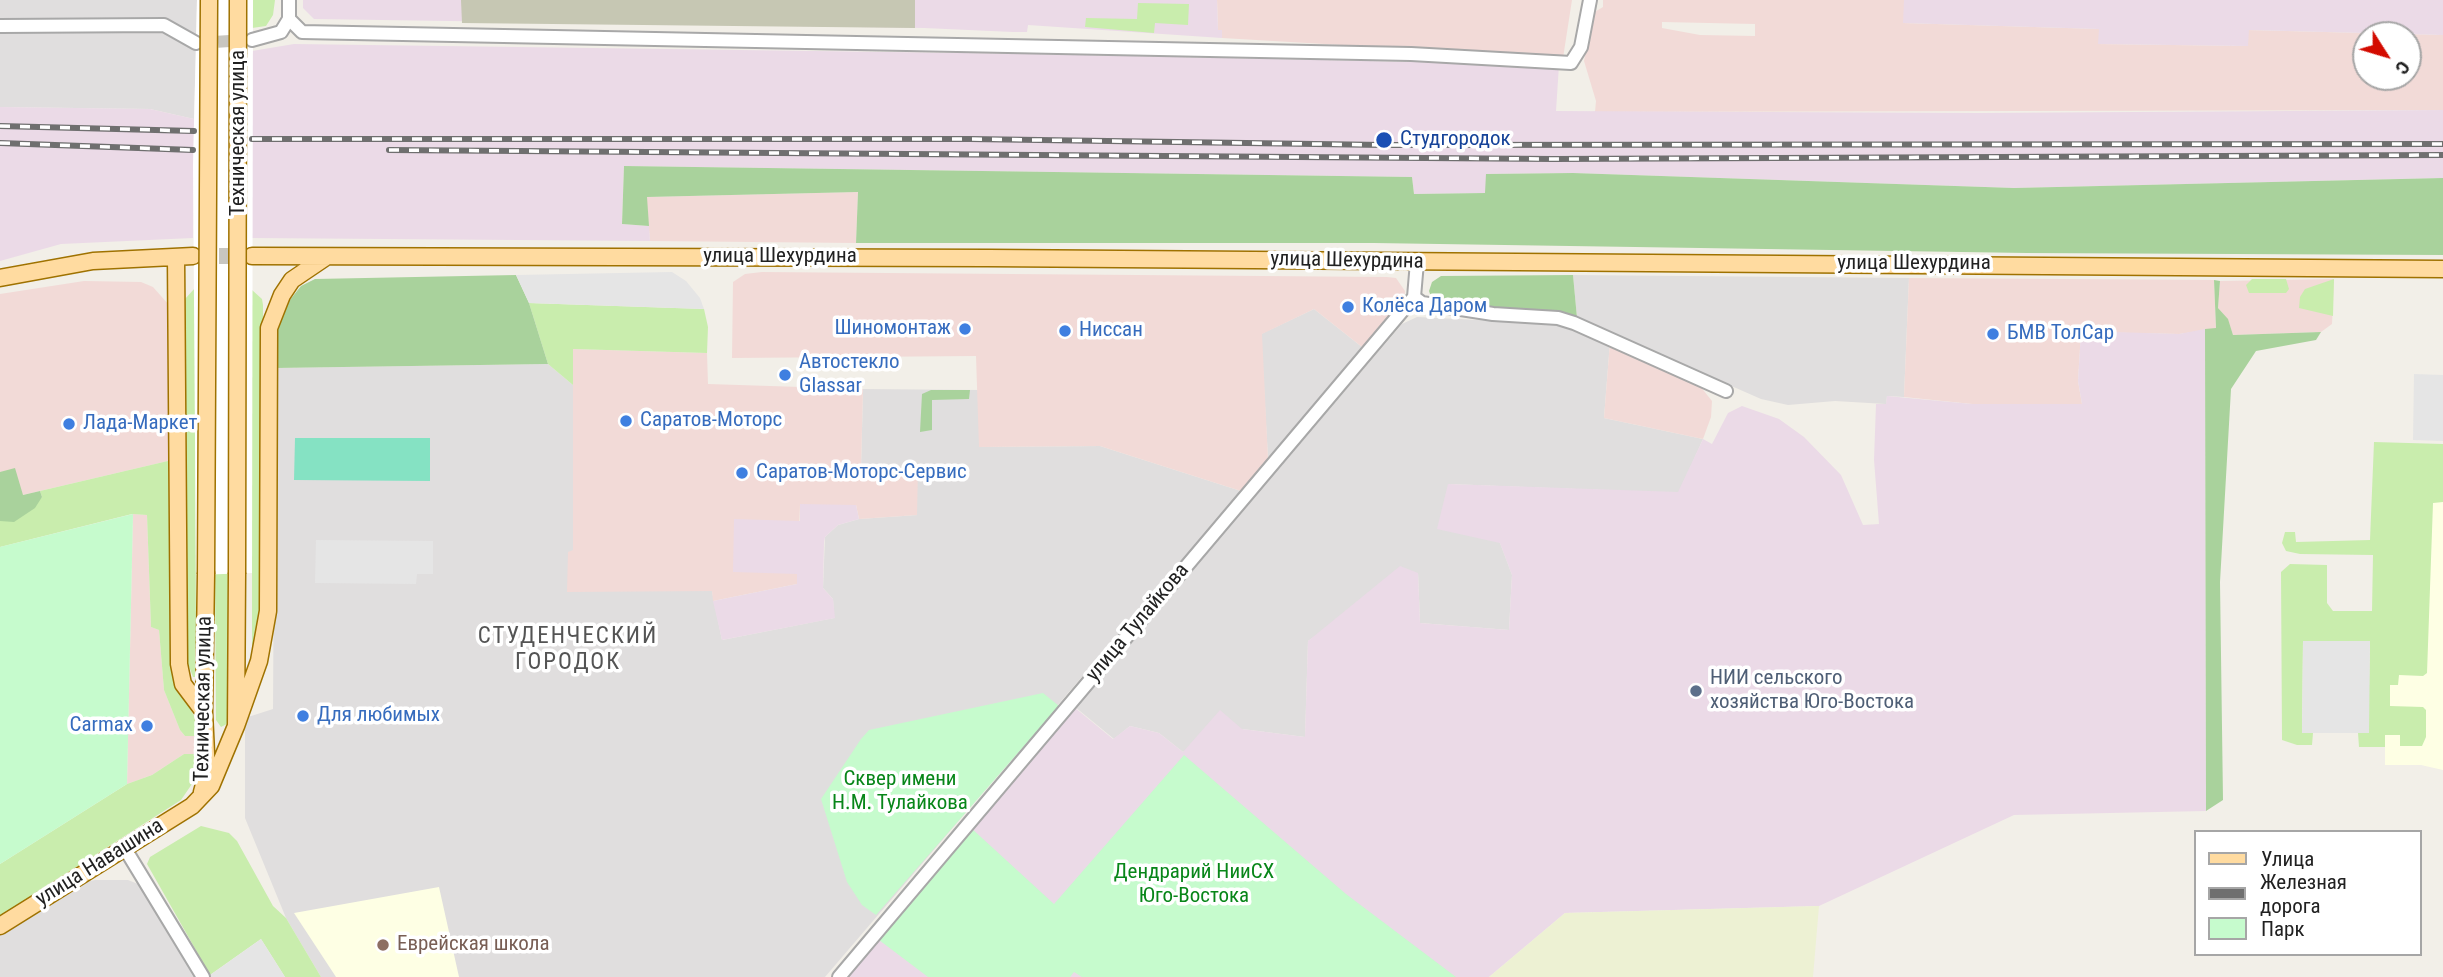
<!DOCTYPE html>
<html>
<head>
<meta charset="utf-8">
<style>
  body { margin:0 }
  #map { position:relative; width:2443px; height:977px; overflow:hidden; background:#f2efe8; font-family:"Roboto Condensed",sans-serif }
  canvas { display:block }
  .legend { position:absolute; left:2194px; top:830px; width:228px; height:126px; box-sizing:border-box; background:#fff; border:2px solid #a6a6a6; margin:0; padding:9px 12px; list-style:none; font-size:21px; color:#212121 }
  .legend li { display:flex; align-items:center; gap:14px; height:35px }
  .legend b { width:35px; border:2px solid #a6a6a6 }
  .north { position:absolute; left:2352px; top:21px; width:70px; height:70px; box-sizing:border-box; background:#fff; border:2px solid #a6a6a6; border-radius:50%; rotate:127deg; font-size:19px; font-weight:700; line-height:28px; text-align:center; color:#212121 }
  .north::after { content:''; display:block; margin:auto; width:24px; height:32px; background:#d30b00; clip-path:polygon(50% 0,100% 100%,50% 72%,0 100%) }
</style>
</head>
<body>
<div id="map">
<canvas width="2443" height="977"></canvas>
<ul class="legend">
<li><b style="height:9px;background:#ffdba0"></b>Улица</li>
<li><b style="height:9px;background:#6f6f6f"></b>Железная дорога</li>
<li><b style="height:19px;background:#c6fbcd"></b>Парк</li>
</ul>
<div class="north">С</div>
</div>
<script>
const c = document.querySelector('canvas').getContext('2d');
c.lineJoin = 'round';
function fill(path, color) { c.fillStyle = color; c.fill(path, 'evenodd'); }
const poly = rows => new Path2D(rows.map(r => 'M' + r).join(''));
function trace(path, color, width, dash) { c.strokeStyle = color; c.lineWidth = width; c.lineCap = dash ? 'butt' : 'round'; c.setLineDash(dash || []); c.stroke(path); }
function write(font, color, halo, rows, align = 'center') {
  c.font = font + ' "Roboto Condensed",sans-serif'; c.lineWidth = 7; c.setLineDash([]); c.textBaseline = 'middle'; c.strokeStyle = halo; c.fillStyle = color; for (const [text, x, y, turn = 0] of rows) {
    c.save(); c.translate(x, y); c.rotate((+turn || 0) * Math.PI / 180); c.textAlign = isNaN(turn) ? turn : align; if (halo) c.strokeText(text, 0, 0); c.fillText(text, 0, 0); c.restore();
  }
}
fill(poly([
  [0,0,197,0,196,34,189,34,167,20,0,22],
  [0,32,163,32,196,50,194,119,150,109,0,107],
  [1573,275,1909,278,1904,397,1887,396,1886,404,1835,401,1788,405,1761,399,1577,318],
  [1314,309,1362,347,1268,459,1261,334],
  [1417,317,1560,324,1610,342,1604,418,1703,439,1679,493,1448,484,1500,543,1512,575,1509,630,1420,623,1418,573,1308,641,1305,737,1242,729,1183,752,1159,733,1130,726,1114,739,1075,707,1402,324],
  [548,364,573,385,573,551,712,591,722,640,834,618,833,599,823,588,825,537,838,525,859,519,917,515,861,469,863,389,980,390,979,447,1100,446,1241,491,825,977,321,977,286,918,245,818,245,718,273,709,275,368],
  [95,880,128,880,138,884,195,977,0,977,0,935,81,883]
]), '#e0dede');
fill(poly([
  [1217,0,1572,0,1563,58,1222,38,1222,30,1218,30],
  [1603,0,1904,0,1904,23,2100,29,2099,44,2248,46,2248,30,2443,35,2443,110,1595,112,1596,101,1584,61,1593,13,1603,7],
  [1662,22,1755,24,1755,36,1700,35,1662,28],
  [2366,35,2408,35,2408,77,2366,77],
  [858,192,856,243,650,241,646,197],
  [762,272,1387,277,1396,278,1405,291,1404,299,1362,347,1314,309,1262,334,1268,459,1241,491,1100,446,979,447,976,356,732,358,733,282,745,274],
  [1909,278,2214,280,2216,329,2179,334,2081,332,2078,381,2082,404,1972,404,1904,397],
  [2334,279,2332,324,2321,332,2233,335,2228,320,2218,308,2220,281],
  [84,281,141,282,153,287,169,305,172,460,23,495,0,472,0,294],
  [1610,342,1696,381,1712,401,1711,417,1703,439,1604,418],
  [573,349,707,353,708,384,863,389,861,468,918,468,917,515,859,519,856,505,800,505,797,584,713,601,712,591,567,592,568,552,573,550],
  [133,514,147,515,151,627,159,630,164,690,180,730,185,736,200,736,200,754,184,754,152,775,127,784]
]), '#f2dad7');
fill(poly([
  [303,0,1217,0,1218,30,1222,30,1222,38,1028,25,1027,32,1013,32,924,28,314,19,303,8],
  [1904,0,2443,0,2443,35,2249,30,2248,46,2098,44,2099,29,1903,23],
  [294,44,1038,54,1559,65,1556,111,1980,113,2443,110,2443,178,2014,188,1573,173,1486,174,1486,193,1414,194,1412,177,624,166,622,224,649,226,650,241,252,238,252,51],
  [0,107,150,109,194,119,193,238,61,244,0,261],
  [2205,329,2206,811,2014,815,1819,906,1565,913,1489,977,846,977,1074,707,1113,739,1130,726,1159,733,1183,752,1220,710,1242,729,1305,737,1308,641,1400,566,1418,573,1420,623,1509,630,1512,575,1500,543,1437,529,1448,484,1678,492,1703,439,1712,444,1728,413,1742,406,1779,419,1804,437,1841,475,1863,525,1879,524,1874,460,1876,404,1886,404,1887,396,1972,404,2082,404,2078,381,2081,331,2179,334],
  [800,504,856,505,859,519,838,525,825,537,824,543,823,588,833,599,835,618,722,640,713,601,797,584,797,574,733,572,734,519,800,521]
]), '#ebdae7');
fill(poly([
  [2415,500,2443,500,2443,770,2421,765,2385,765,2385,651],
  [439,887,459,977,336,977,294,913]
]), '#feffe4');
fill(poly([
  [461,0,915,0,915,28,462,23]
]), '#c6c7b3');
fill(poly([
  [1819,906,1813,977,1489,977,1565,913]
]), '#edf1d3');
fill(poly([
  [229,0,229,723,221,727,216,720,215,574,217,16],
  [253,0,275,0,273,15,266,26,252,28],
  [1138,3,1189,4,1188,25,1155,23,1154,33,1085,27,1086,18,1137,19],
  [2252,279,2286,279,2289,289,2286,293,2249,293,2246,285],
  [2334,279,2333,316,2299,308,2300,297,2305,289],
  [195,288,196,677,193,677,187,661,185,299],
  [252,290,262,299,263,305,263,610,257,649,252,653],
  [529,303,704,309,708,327,707,353,573,349,573,385,548,364],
  [2374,442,2443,444,2443,502,2433,503,2427,673,2423,676,2399,675,2398,685,2390,685,2390,706,2423,707,2426,710,2426,737,2422,746,2400,746,2400,735,2385,735,2385,747,2359,747,2358,733,2368,733,2370,641,2303,641,2302,732,2313,733,2312,745,2297,745,2282,740,2281,572,2290,564,2327,565,2327,603,2333,611,2372,611,2373,555,2300,554,2286,551,2282,543,2285,532,2295,532,2296,542,2370,540],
  [172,460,176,685,199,724,200,736,185,736,180,730,164,690,159,630,151,627,147,515,132,514,0,547,0,521,14,521,42,497,40,491],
  [184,754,200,754,194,781,181,800,0,916,0,864,127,784,152,775],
  [201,826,229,833,237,841,273,906,286,918,321,977,285,977,261,939,210,975,147,864,150,857]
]), '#c9edad');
fill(poly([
  [624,166,1412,177,1414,194,1485,193,1486,174,1573,173,2014,188,2443,178,2443,255,2027,253,1374,243,856,243,858,192,647,197,649,226,622,224],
  [516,275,529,303,548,364,275,368,278,315,301,286,315,279],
  [1573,275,1577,318,1561,312,1503,313,1444,303,1431,297,1429,291,1432,282,1441,276],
  [2214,280,2220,281,2218,308,2228,319,2233,335,2321,332,2316,340,2256,351,2231,389,2220,582,2223,800,2206,811,2205,329,2216,328],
  [931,390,970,390,969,399,932,400,932,430,920,432,922,394],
  [15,468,23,495,40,491,42,497,35,508,14,522,0,521,0,472]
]), '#a9d29c');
fill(poly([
  [133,514,127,784,0,864,0,547],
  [1043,693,1059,706,876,915,862,905,847,882,821,799,861,739,869,730],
  [1184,755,1346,894,1456,977,1082,977,1074,972,1070,977,928,977,879,940,970,827,1054,904]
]), '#c6fbcd');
fill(poly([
  [295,438,430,438,430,481,294,480]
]), '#85e2c3');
fill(poly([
  [672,272,686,281,700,298,704,309,529,303,516,275],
  [2414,374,2443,375,2443,441,2413,440],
  [316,540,433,541,433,574,417,574,416,584,315,583],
  [2303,641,2370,641,2369,733,2302,733],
  [261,939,285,977,211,977,210,975]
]), '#e5e5e5');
fill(poly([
  [197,0,253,0,252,573,196,575,193,165]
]), '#fff');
trace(poly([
  [200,43,245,40]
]), '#c8c6c0', 12, [12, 6]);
trace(poly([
  [195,256,249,256]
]), '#c8c6c0', 16, [16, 8]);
const minor = poly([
  [289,0,289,19,302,32,1411,54,1571,63,1581,47,1590,0],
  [0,26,164,25,196,43],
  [252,40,281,32,289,19],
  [1414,297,1422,303,1493,314,1558,318,1574,323,1726,391],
  [124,847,203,977],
  [839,977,1414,297,1417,262]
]);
const major = poly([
  [252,256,988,258,2443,269],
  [176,257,179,664,183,684,204,712],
  [0,278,93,261,193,256],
  [236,726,259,661,268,611,269,328,282,295,292,280,326,257],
  [202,792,207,774,204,712,206,574],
  [0,926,192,806,211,786,236,726,237,574]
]);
trace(minor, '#a8a8a8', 16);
trace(major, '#9f7200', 19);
trace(minor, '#fff', 12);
trace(major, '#ffdba0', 16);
const rail = poly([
  [0,126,194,131],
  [252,139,970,139,1384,145,2443,144],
  [0,143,193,150],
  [389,150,1554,159,2443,155]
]);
trace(rail, '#6f6f6f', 6);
trace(rail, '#fff', 3.5, [10]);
const majorBridge = poly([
  [206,574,209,0],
  [237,574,238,0]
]);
trace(majorBridge, '#9f7200', 19, []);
trace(majorBridge, '#ffdba0', 16);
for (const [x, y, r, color] of [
  [1384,140,9,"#1a4fb4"],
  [1348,307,7,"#3f7fe0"],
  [965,329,7,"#3f7fe0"],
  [1065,331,7,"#3f7fe0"],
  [1993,334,7,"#3f7fe0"],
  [785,375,7,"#3f7fe0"],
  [626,421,7,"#3f7fe0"],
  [69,424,7,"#3f7fe0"],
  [742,473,7,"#3f7fe0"],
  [1696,691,7,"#5c6f8a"],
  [303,716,7,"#3f7fe0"],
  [147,726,7,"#3f7fe0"],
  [383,945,7,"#8d6e63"]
]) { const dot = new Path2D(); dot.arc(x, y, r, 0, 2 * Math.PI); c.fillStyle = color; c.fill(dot); trace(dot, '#fff', 2.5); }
write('21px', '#212121', '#fff', [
  ["Техническая улица",239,133,-90],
  ["улица Шехурдина",780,257],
  ["улица Шехурдина",1347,261,1],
  ["улица Шехурдина",1914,264],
  ["улица Тулайкова",1138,623,-50],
  ["Техническая улица",204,699,-89],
  ["улица Навашина",100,863,-32]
]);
write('21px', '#164399', '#fff', [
  ["Студгородок",1400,140]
], 'left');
write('21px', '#366cbe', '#fff', [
  ["Колёса Даром",1362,307],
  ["Шиномонтаж",951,329,"right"],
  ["Ниссан",1079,331],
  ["БМВ ТолСар",2007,334],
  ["Автостекло",799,363],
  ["Glassar",799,387],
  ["Саратов-Моторс",640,421],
  ["Лада-Маркет",83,424],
  ["Саратов-Моторс-Сервис",756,473],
  ["Для любимых",317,716],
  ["Carmax",133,726,"right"]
], 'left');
write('21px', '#4e5e75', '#fff', [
  ["НИИ сельского",1710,679],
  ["хозяйства Юго-Востока",1710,703]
], 'left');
write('21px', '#088619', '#fff', [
  ["Сквер имени",900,780],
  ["Н.М. Тулайкова",900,804],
  ["Дендрарий НииСХ",1194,873],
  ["Юго-Востока",1194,897]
]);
write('21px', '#785e54', '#fff', [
  ["Еврейская школа",397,945]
], 'left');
c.letterSpacing = '2px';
write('23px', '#545454', '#fff', [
  ["СТУДЕНЧЕСКИЙ",568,637],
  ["ГОРОДОК",568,663]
]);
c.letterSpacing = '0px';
</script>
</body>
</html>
